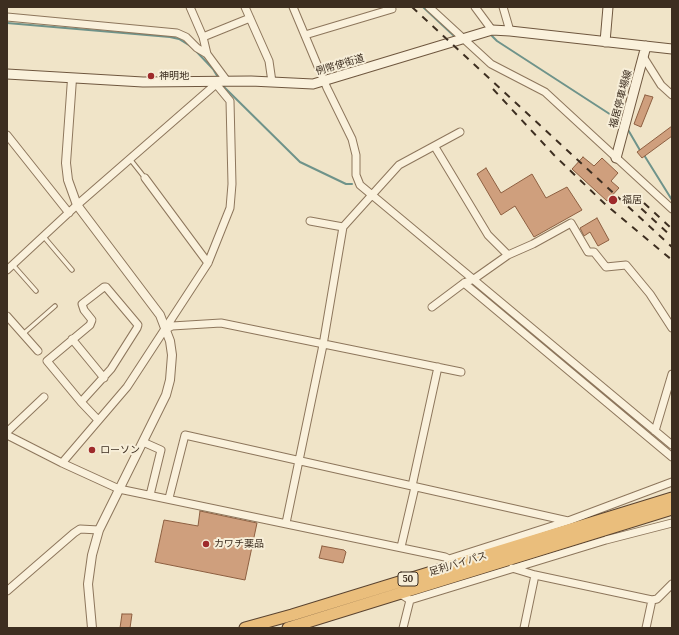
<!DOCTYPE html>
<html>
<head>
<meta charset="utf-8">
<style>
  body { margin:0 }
  #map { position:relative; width:679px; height:635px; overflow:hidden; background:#f0e4c8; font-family:Lora,serif }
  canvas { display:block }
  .frame { position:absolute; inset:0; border:8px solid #3d2e20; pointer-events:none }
</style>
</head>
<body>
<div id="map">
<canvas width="679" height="635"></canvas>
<div class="frame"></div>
</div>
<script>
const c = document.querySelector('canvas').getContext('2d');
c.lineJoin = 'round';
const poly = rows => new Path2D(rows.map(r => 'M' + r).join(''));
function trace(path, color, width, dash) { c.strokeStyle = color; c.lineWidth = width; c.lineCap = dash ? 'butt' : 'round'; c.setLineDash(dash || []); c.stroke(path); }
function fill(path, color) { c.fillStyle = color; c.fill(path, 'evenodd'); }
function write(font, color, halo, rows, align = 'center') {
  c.font = font + ' Lora,"Noto Sans JP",serif'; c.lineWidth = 4; c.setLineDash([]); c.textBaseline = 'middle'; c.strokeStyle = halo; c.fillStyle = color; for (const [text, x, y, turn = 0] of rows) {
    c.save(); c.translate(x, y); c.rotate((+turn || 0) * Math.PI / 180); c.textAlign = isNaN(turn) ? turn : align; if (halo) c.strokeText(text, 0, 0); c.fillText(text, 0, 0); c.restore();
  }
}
trace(poly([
  [423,7,453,35],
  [7,23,170,37,179,39,192,47],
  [492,36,497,41,622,122],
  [195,50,213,69,219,79],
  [222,85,300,162,346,184,352,184],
  [627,128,641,152],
  [644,155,672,200]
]), '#6f938a', 2);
const building = poly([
  [645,95,653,97,641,127,634,124,645,95],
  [672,126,672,136,642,158,637,152,672,126],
  [583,157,594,166,602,158,618,173,611,181,619,188,607,201,572,169,583,157],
  [486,168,501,193,532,174,546,198,567,187,582,210,534,237,515,206,501,215,477,174,486,168],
  [597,218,609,240,598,246,590,232,584,236,580,228,597,218],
  [200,511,257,523,245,580,155,562,164,520,198,526,200,511],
  [322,546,344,550,346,552,343,563,319,558,322,546],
  [122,614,132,614,130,628,120,628,122,614]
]);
fill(building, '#cf9f7d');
trace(building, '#8d5f41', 1);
const service = poly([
  [130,159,145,178],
  [44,237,72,270],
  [13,265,36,291],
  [23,334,55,306]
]);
const minor = poly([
  [190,7,203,37,207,54,227,81],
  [245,7,269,61,272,82],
  [293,7,327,88,352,139,356,155,356,175,360,185,672,445],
  [429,7,491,64,545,92,672,209],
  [475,7,492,30],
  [503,7,510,31],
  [7,17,177,33,186,37,197,48,207,54],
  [305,35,392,9],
  [203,37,250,18],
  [644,58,661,85,672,95],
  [7,135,69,213],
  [435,147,488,235,508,255],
  [145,178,208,263],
  [310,221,343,227],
  [7,270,77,205,216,84],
  [464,283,672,457],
  [432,307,464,283,474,279,508,255,533,244,571,223,588,252,594,252,606,267,626,265,650,294,672,328],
  [7,316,38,351],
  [166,329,172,326,221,323,461,372],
  [72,339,104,378],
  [81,402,111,369,137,328,138,325,106,287,104,287,82,304,84,310,92,320,90,325,47,361,81,402,98,420],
  [655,431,672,374],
  [7,432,44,397],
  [7,435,62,463,119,489,445,557,449,559,449,566],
  [143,442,161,450,150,495],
  [62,463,127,387,208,263,230,208,232,184,230,101,216,84,219,81],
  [412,486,438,367],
  [169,498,185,435,568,521],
  [286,523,323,345,343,227,399,165,460,132],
  [401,547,415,487],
  [449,559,568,521,672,482],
  [512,568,535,575,652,600,657,599,672,584],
  [7,591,74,533,80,529,99,530],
  [399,593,410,600,606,540,672,523],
  [403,628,410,600],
  [524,628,535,575],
  [646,628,652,600]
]);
const tertiary = poly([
  [72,79,66,163,68,180,77,205,160,315,170,341,172,355,170,380,166,395,99,530,92,555,88,584,92,628]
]);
const secondary = poly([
  [605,42,608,7],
  [7,74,143,82,251,81,313,84,492,30,510,31,672,49],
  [616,158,646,46]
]);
const trunk = poly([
  [245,628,292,615,672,498],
  [288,628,672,509]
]);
trace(service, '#8d765c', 5.5);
trace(minor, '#8d765c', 9);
trace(tertiary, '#8d765c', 10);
trace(secondary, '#6f573f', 11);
trace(trunk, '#5b4430', 13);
trace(service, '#faf1dc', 3.5);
trace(minor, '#faf1dc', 7);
trace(tertiary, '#faf1dc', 8);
trace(secondary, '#faf1dc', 9);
trace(trunk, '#eabe7c', 11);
trace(poly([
  [412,7,672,247],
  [493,89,554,155,606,205,672,260],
  [631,199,672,237],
  [644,203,672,229]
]), '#3d2e20', 2, [7, 7]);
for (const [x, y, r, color] of [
  [151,76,4,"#9e2a2b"],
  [613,200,5,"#9e2a2b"],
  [92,450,4,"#9e2a2b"],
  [206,544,4,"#9e2a2b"]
]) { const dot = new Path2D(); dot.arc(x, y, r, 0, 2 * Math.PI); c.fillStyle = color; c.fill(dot); trace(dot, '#f7eed8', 1.5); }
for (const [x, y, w] of [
  [408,579,20]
]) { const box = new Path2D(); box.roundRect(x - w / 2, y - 7, w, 14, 3); c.fillStyle = '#f7eed8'; c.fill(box); trace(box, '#3d2e20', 1); }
write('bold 9px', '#3d2e20', null, [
  ["50",408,579]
]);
write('10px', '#3d2e20', '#f7eed8', [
  ["例幣使街道",340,65,-16],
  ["福居停車場線",621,99,-75],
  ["足利バイパス",458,564,-17]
]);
write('10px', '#3d2e20', '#f7eed8', [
  ["神明地",159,76],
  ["福居",622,200],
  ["ローソン",100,450],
  ["カワチ薬品",214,544]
], 'left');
</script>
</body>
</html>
